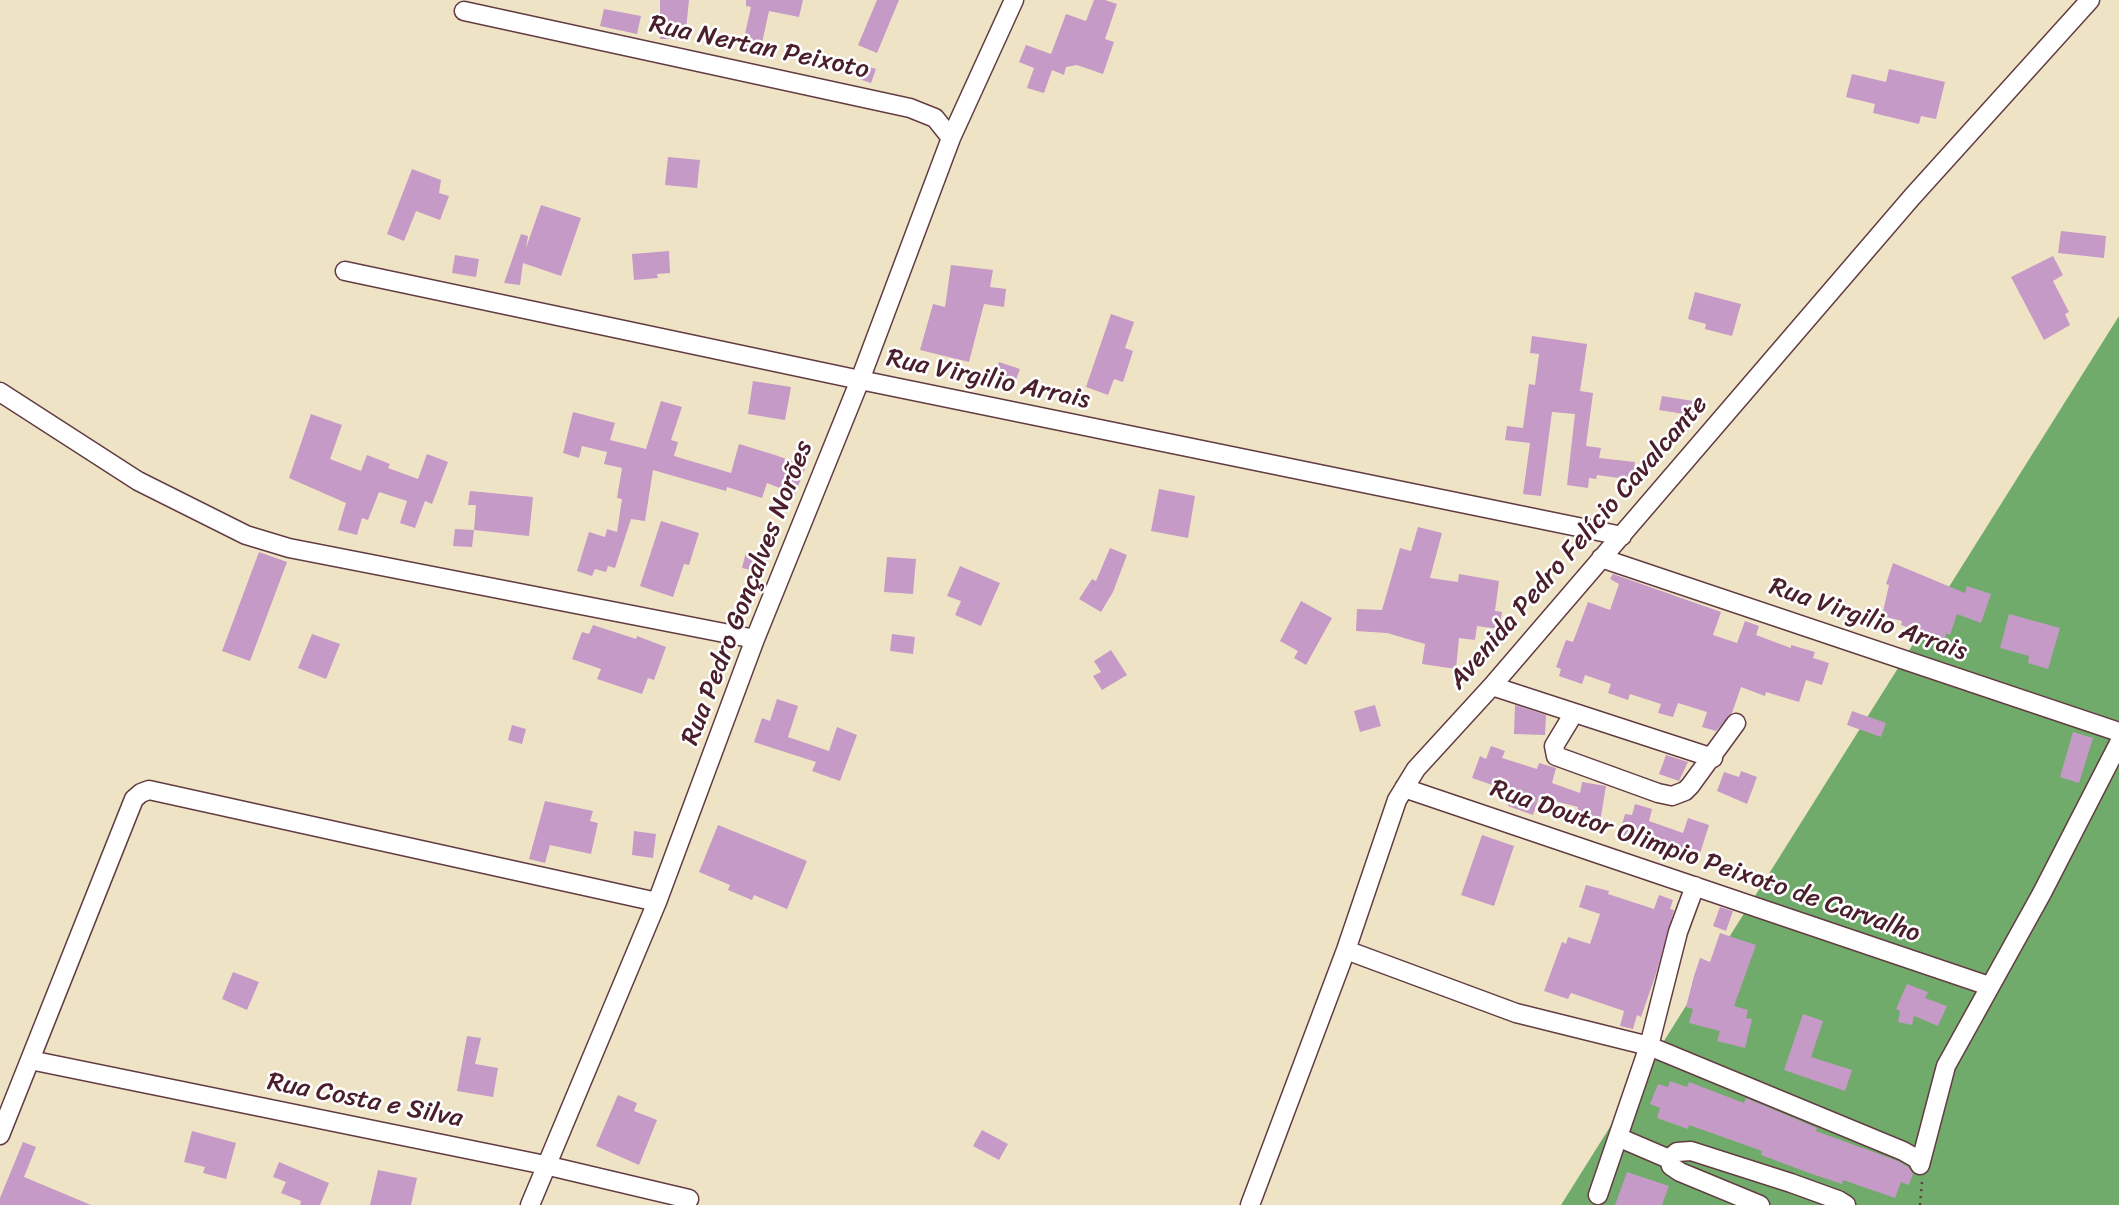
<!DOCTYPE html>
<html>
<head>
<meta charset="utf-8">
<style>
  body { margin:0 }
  canvas { display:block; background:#efe3c6 }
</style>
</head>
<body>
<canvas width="2119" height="1205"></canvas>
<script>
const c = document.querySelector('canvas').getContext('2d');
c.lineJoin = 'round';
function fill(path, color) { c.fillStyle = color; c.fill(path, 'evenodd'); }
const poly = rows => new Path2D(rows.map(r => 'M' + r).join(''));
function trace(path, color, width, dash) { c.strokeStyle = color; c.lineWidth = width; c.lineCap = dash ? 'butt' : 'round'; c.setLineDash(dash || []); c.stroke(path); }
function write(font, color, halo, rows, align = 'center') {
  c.font = font + ' Sriracha,sans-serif'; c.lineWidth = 5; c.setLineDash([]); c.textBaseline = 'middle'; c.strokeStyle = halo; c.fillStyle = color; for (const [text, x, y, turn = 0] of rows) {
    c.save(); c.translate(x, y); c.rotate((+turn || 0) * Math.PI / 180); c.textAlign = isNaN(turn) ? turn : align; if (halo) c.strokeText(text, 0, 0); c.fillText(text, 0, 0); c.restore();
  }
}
fill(poly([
  [2119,316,2119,1205,1561,1205]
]), '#70ab6b');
fill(poly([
  [660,0,689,0,685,39,660,39],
  [746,0,803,0,799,17,769,11,762,43,772,45,769,58,741,52,751,7,746,6],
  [877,0,899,0,877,53,858,45],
  [1094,0,1105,0,1117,4,1105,39,1114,42,1103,74,1077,65,1066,67,1064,75,1052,70,1044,93,1027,88,1034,68,1019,62,1026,45,1051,54,1066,14,1086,21],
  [604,9,641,16,637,34,600,26],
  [863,65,876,69,871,83,859,79],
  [1889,69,1945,82,1936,119,1921,116,1919,124,1873,113,1875,104,1846,97,1852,74,1886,82],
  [668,157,700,160,697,188,665,185],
  [412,169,441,180,439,193,449,196,440,220,416,211,404,241,387,234],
  [541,205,581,218,561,276,523,263,520,285,504,283,521,234,528,236,526,248],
  [2061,231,2106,236,2104,258,2058,253],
  [669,251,670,273,657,274,658,278,634,280,632,254],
  [455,255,479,259,476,277,452,273],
  [2053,256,2063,275,2053,281,2069,312,2065,314,2070,325,2044,340,2011,277],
  [951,265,993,270,990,287,1006,289,1004,307,984,304,969,362,920,350,933,304,945,307],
  [1695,292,1741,304,1732,336,1705,329,1706,324,1688,319],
  [1111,314,1134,322,1125,348,1133,351,1123,382,1114,379,1108,395,1086,387],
  [1532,336,1587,344,1580,391,1593,393,1586,446,1601,448,1599,458,1635,462,1633,480,1597,475,1596,479,1589,478,1588,488,1567,485,1575,414,1552,412,1541,496,1523,494,1530,443,1505,440,1507,426,1523,428,1529,384,1535,385,1539,354,1530,353],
  [999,362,1020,369,1014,385,994,378],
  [753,381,791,387,785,420,748,414],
  [1662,396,1700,402,1697,416,1659,410],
  [661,401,682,407,671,440,678,442,674,456,731,473,739,444,775,455,806,466,795,494,767,483,762,498,727,487,726,491,653,470,645,521,631,519,615,568,608,566,606,572,595,569,592,576,577,571,589,532,605,537,607,529,617,532,622,499,617,498,622,468,604,464,607,452,582,446,579,458,563,453,573,412,615,423,610,440,646,449],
  [311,414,342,425,330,459,361,471,367,455,390,464,388,468,418,479,427,454,448,462,432,504,425,501,415,528,400,523,407,501,379,492,368,520,362,518,357,535,338,530,346,503,289,478],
  [1159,489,1195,496,1188,538,1151,531],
  [470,491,533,497,529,536,474,530,476,505,468,505],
  [661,521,699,533,689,565,684,564,673,597,640,586],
  [1418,527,1442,533,1430,578,1458,582,1459,574,1499,581,1495,611,1502,612,1499,629,1477,626,1475,640,1459,638,1456,669,1422,664,1425,644,1387,633,1356,631,1357,609,1382,610,1400,548,1411,551],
  [455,529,474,530,472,547,453,546],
  [1110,548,1127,555,1113,592,1101,612,1079,599,1092,579,1096,581],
  [259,552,287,562,250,661,222,651],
  [746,552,764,557,760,572,742,568],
  [887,557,916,559,913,594,884,592],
  [1893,563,1965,593,1967,586,1991,594,1981,623,1957,614,1950,635,1946,633,1945,641,1901,625,1902,621,1882,616,1889,585,1886,584],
  [960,566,1000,583,981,626,955,615,961,601,947,596],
  [1613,574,1721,612,1713,635,1737,643,1745,621,1759,626,1756,635,1791,648,1791,645,1815,652,1813,658,1829,663,1822,685,1806,680,1799,702,1766,692,1765,696,1741,687,1732,713,1716,731,1702,727,1707,712,1678,703,1673,717,1658,713,1661,704,1630,694,1628,700,1608,693,1611,684,1585,675,1582,684,1559,676,1561,669,1556,667,1566,640,1573,642,1588,602,1610,610,1619,584,1610,579],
  [1301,601,1332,618,1306,665,1294,658,1298,651,1280,641],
  [2009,614,2060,628,2048,669,2028,663,2029,656,2000,648],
  [593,625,636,639,637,636,666,647,654,680,648,678,642,694,597,679,601,669,572,659,582,632,589,634],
  [312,634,340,644,326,679,298,668],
  [892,634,915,637,913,654,890,651],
  [1111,650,1127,675,1102,690,1093,676,1101,672,1094,661],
  [777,699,798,706,788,737,829,751,837,727,857,735,840,781,812,771,816,762,754,742,762,718,770,721],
  [1375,705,1381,726,1360,732,1354,711],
  [1515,705,1546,715,1545,735,1514,734],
  [1852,711,1886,723,1881,737,1847,725],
  [512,725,526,729,522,744,508,740],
  [2073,732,2093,738,2079,783,2060,777],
  [1491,746,1505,751,1502,758,1537,769,1539,763,1556,768,1552,783,1580,793,1582,782,1606,786,1600,822,1576,818,1578,807,1539,797,1533,815,1508,806,1513,792,1472,778,1480,756,1486,759],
  [1666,755,1688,762,1679,781,1659,774],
  [1741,771,1757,777,1747,804,1717,791,1724,772,1739,777],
  [545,801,593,811,590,821,598,823,591,854,550,845,545,863,529,859],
  [1635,804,1652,809,1649,821,1683,833,1688,818,1709,825,1697,863,1675,857,1679,846,1652,838,1650,844,1619,835,1625,814,1632,815],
  [718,825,807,861,787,909,754,895,752,900,728,890,730,885,699,872],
  [634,831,656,834,653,858,632,855],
  [1482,835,1514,846,1494,906,1461,895],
  [1586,885,1609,891,1608,894,1654,909,1659,895,1673,900,1670,909,1674,910,1656,974,1641,1017,1637,1015,1633,1029,1620,1026,1624,1011,1571,993,1568,999,1544,991,1562,942,1566,944,1568,937,1590,944,1600,914,1579,907],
  [1720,907,1733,911,1726,931,1713,926],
  [1720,933,1756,945,1734,1006,1748,1010,1746,1018,1752,1019,1745,1048,1717,1041,1720,1031,1689,1023,1693,1009,1686,1007,1694,976,1700,958,1710,962],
  [233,972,259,982,247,1010,222,999],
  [1907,984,1928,992,1925,998,1947,1006,1938,1026,1914,1016,1912,1025,1898,1022,1900,1011,1896,1009],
  [1803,1014,1823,1021,1811,1057,1852,1070,1845,1091,1784,1070],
  [467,1036,481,1038,475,1064,498,1068,493,1097,457,1091],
  [1670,1081,1687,1087,1689,1082,1744,1103,1746,1098,1817,1128,1816,1131,1898,1161,1908,1167,1913,1174,1909,1185,1901,1182,1895,1198,1843,1180,1842,1184,1812,1174,1761,1155,1762,1151,1689,1125,1688,1129,1657,1118,1660,1108,1650,1104,1658,1084,1668,1087],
  [618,1095,637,1103,634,1111,657,1120,639,1165,596,1146],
  [982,1130,1008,1144,999,1160,973,1146],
  [192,1131,236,1143,226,1179,203,1173,205,1167,184,1162],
  [23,1142,36,1147,24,1177,91,1205,0,1205,0,1198],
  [279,1162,329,1183,320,1205,300,1205,301,1201,281,1193,286,1182,273,1177],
  [378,1170,417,1178,411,1205,370,1205],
  [1627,1172,1669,1186,1662,1205,1615,1205]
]), '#c59ac6');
const minor = poly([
  [464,11,910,108,935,118,951,138],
  [345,271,860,380,1622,536],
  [0,392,138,481,246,535,289,548,755,639],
  [1601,558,2119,732],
  [1492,686,1713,758],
  [1574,713,1554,746,1556,756,1658,793,1672,796,1685,791,1690,786,1736,723],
  [1404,788,1989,986],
  [1346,950,1516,1013,1649,1046,1903,1151,1917,1159,1920,1165],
  [30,1060,545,1165,689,1199],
  [0,1135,130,809,134,799,141,793,149,790,657,902],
  [1620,1138,1669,1159,1671,1166,1680,1172,1760,1205],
  [1669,1159,1677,1152,1691,1151,1791,1183,1838,1200,1846,1205],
  [1920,1165,1946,1066,2042,893,2119,743],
  [1598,1195,1649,1046,1678,932,1695,886],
  [530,1205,657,902,755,639,860,380,951,138,1014,0],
  [1250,1205,1346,950,1397,800,1416,769,1492,686,1912,197,2090,0]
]);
trace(minor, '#633c42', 21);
trace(poly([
  [1920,1205,1922,1182]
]), '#633c42', 2.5, [2, 5]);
trace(minor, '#fff', 18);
write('26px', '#4a1f2b', '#fff', [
  ["Rua Nertan Peixoto",759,48,12],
  ["Rua Virgilio Arrais",988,380,12],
  ["Avenida Pedro Felício Cavalcante",1579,543,-49],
  ["Rua Pedro Gonçalves Norões",748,593,-69],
  ["Rua Virgilio Arrais",1868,620,19],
  ["Rua Doutor Olimpio Peixoto de Carvalho",1705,862,19],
  ["Rua Costa e Silva",365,1101,11]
]);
</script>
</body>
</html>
